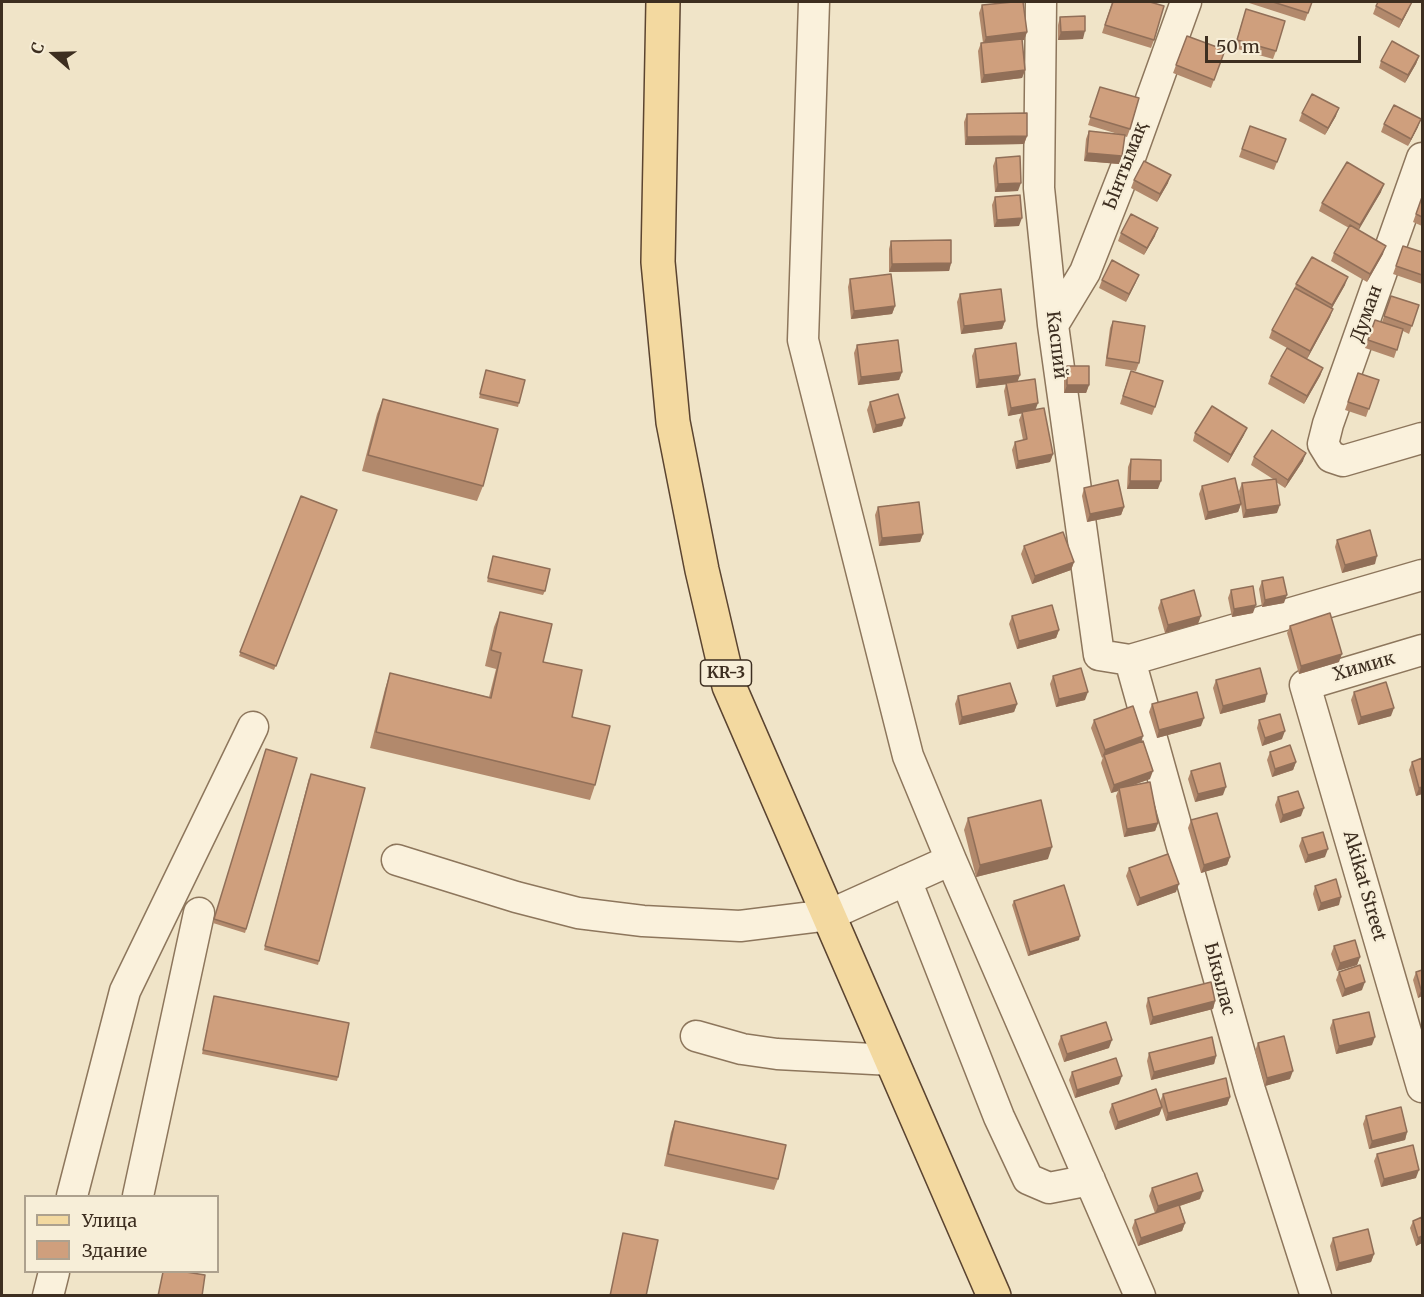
<!DOCTYPE html>
<html>
<head>
<meta charset="utf-8">
<style>
  body { margin:0 }
  #map { position:relative; width:1424px; height:1297px; overflow:hidden; background:#f0e4c8; font-family:Merriweather,serif }
  canvas { display:block }
  .frame { position:absolute; inset:0; border:3px solid #3d2e20; pointer-events:none }
  .legend { position:absolute; left:24px; top:1195px; width:195px; height:78px; box-sizing:border-box; background:#f7eed8; border:2px solid #ada18e; margin:0; padding:8px 10px; list-style:none; font-size:18px; color:#3d2e20 }
  .legend li { display:flex; align-items:center; gap:12px; height:30px }
  .legend b { width:30px; border:2px solid #ada18e }
  .north { position:absolute; left:24px; top:24px; width:60px; height:60px; -webkit-text-stroke:4px #f7eed8; paint-order:stroke; rotate:290deg; font-size:16px; font-weight:700; line-height:24px; text-align:center; color:#3d2e20 }
  .north::after { content:''; display:block; margin:auto; width:21px; height:27px; background:#3d2e20; clip-path:polygon(50% 0,100% 100%,50% 72%,0 100%) }
  .scale { position:absolute; left:1205px; top:36px; width:156px; height:27px; box-sizing:border-box; border:3px solid #3d2e20; border-top:0; padding-left:8px; font-size:18px; line-height:21px; white-space:nowrap; color:#3d2e20; -webkit-text-stroke:4px #f7eed8; paint-order:stroke }
</style>
</head>
<body>
<div id="map">
<canvas width="1424" height="1297"></canvas>
<div class="frame"></div>
<ul class="legend">
<li><b style="height:8px;background:#f3d9a0"></b>Улица</li>
<li><b style="height:16px;background:#cf9f7d"></b>Здание</li>
</ul>
<div class="north">С</div>
<div class="scale">50 m</div>
</div>
<script>
const c = document.querySelector('canvas').getContext('2d');
c.lineJoin = 'round';
const poly = rows => new Path2D(rows.map(r => 'M' + r).join(''));
function trace(path, color, width, dash) { c.strokeStyle = color; c.lineWidth = width; c.lineCap = dash ? 'butt' : 'round'; c.setLineDash(dash || []); c.stroke(path); }
function fill(path, color) { c.fillStyle = color; c.fill(path, 'evenodd'); }
function write(font, color, halo, rows, align = 'center') {
  c.font = font + ' Merriweather,serif'; c.lineWidth = 4.5; c.setLineDash([]); c.textBaseline = 'middle'; c.strokeStyle = halo; c.fillStyle = color; for (const [text, x, y, turn = 0] of rows) {
    c.save(); c.translate(x, y); c.rotate((+turn || 0) * Math.PI / 180); c.textAlign = isNaN(turn) ? turn : align; if (halo) c.strokeText(text, 0, 0); c.fillText(text, 0, 0); c.restore();
  }
}
const minor = poly([
  [814,2,803,340,908,756,951,860,1140,1296],
  [1041,2,1039,188,1053,325,1099,655,1130,660,1422,575],
  [1422,158,1328,424,1323,444,1331,457,1343,461,1422,438],
  [1053,325,1085,272,1131,155,1186,2],
  [1422,650,1305,685,1422,1087],
  [1130,660,1250,1090,1316,1296],
  [397,860,516,897,578,913,643,921,740,926,829,915,951,860],
  [906,880,999,1117,1028,1179,1049,1188,1090,1180],
  [696,1036,742,1049,777,1054,892,1060],
  [72,1196,125,991,253,727],
  [138,1196,199,913],
  [48,1296,54,1272]
]);
const major = poly([
  [663,2,658,262,673,422,702,570,729,686,994,1296]
]);
trace(minor, '#8d765c', 33);
trace(major, '#5b4430', 36);
trace(minor, '#faf1dc', 30);
trace(major, '#f3d9a0', 33);
fill(poly([
  [1112,2,1154,2,1154,40,1151,48,1102,33],
  [1246,2,1312,2,1305,21],
  [982,5,1027,32,1024,40,1022,40,1025,70,1022,78,981,83,978,51,981,43,983,43,979,13],
  [1376,6,1409,9,1399,28,1373,14],
  [1246,9,1276,51,1273,59,1234,48],
  [1060,17,1083,39,1058,40,1058,25],
  [1187,36,1225,50,1211,88,1173,73],
  [1419,56,1416,64,1405,83,1379,68,1381,61],
  [1100,87,1130,129,1127,137,1124,136,1119,164,1084,161,1086,139,1089,131,1118,134,1088,125],
  [1302,113,1336,116,1325,135,1299,121],
  [967,114,1027,136,1024,144,965,145,964,122],
  [1384,124,1418,127,1408,146,1381,132],
  [1250,126,1286,139,1274,170,1239,157],
  [996,158,1018,191,995,192,993,166],
  [1134,180,1168,183,1157,202,1131,188],
  [1381,192,1358,230,1383,254,1367,282,1331,261,1334,253,1349,228,1319,211,1322,203],
  [995,197,1019,226,994,227,992,205],
  [1422,197,1422,226,1413,222],
  [1121,233,1155,236,1144,255,1118,241],
  [891,241,951,263,949,271,889,272,889,249],
  [1403,246,1422,252,1422,284,1393,274],
  [850,279,895,306,892,314,851,319,848,287],
  [1102,280,1136,282,1126,302,1099,288],
  [1296,284,1345,285,1332,308,1330,317,1307,359,1269,338,1272,330,1294,290],
  [960,294,1005,321,1002,329,961,334,957,302],
  [1391,296,1419,305,1409,334,1403,331,1394,358,1365,348,1375,320,1382,322],
  [1113,321,1139,363,1136,371,1105,366,1110,328],
  [857,345,902,372,899,380,858,385,854,353],
  [975,349,1020,375,1017,382,1036,410,1053,454,1050,462,1016,469,1012,450,1015,442,1023,440,1019,420,1022,413,1008,416,1004,391,1006,384,976,388,972,356],
  [1067,366,1089,385,1086,393,1064,393,1064,374],
  [1323,368,1320,376,1304,404,1268,384,1271,376],
  [486,370,519,403,518,407,479,398],
  [1358,373,1379,380,1366,417,1345,410],
  [1128,379,1155,407,1152,415,1120,404],
  [383,399,483,486,477,501,362,471,377,414],
  [870,402,902,426,873,433,867,410],
  [1195,433,1244,435,1228,463,1193,441],
  [1254,457,1303,461,1285,488,1276,482,1277,513,1243,518,1239,491,1242,483,1273,479,1251,465],
  [1131,459,1158,489,1127,489,1128,467],
  [1202,486,1241,504,1238,512,1205,520,1199,494],
  [1084,488,1124,507,1121,515,1087,522,1082,496],
  [301,496,337,510,274,670,239,656],
  [878,507,923,534,920,542,879,546,875,515],
  [1337,540,1375,564,1342,573,1335,547],
  [1024,546,1074,562,1071,570,1032,584,1021,554],
  [493,556,545,591,543,595,487,582],
  [1262,581,1284,603,1262,607,1259,589],
  [1231,590,1253,613,1232,617,1228,598],
  [1161,600,1198,624,1165,633,1158,608],
  [500,612,543,662,572,717,595,785,590,800,370,748,385,689,390,673,489,697,496,669,485,666,494,627],
  [1012,616,1059,630,1056,638,1017,649,1009,624],
  [1290,626,1339,662,1299,674,1287,633],
  [1053,676,1085,700,1056,707,1050,684],
  [1216,680,1265,702,1220,714,1213,688],
  [1354,692,1391,716,1358,725,1351,700],
  [958,696,1017,704,1014,712,959,725,955,704],
  [1152,704,1201,726,1157,738,1149,712],
  [1094,720,1141,742,1150,779,1133,785,1158,823,1155,831,1124,837,1116,796,1118,791,1111,793,1101,763,1103,757,1102,758,1091,728],
  [1259,720,1282,739,1262,746,1257,728],
  [266,749,297,758,245,933,213,923],
  [1270,752,1296,762,1293,770,1272,777,1267,760],
  [1422,758,1422,794,1416,796,1409,770,1412,762],
  [1191,771,1223,795,1195,802,1188,779],
  [309,778,319,961,318,965,264,950],
  [1278,797,1301,816,1280,823,1275,805],
  [968,818,1048,859,976,877,964,830],
  [1191,820,1230,857,1227,865,1201,873,1188,828],
  [1302,838,1325,857,1305,863,1299,846],
  [1129,868,1176,892,1137,906,1126,876],
  [1315,886,1339,905,1318,911,1313,894],
  [1014,901,1079,940,1028,956,1012,905],
  [1334,946,1360,957,1357,965,1337,971,1331,954],
  [1422,970,1422,996,1418,998,1413,980,1416,972],
  [1339,972,1362,990,1342,997,1336,980],
  [214,996,338,1077,337,1081,202,1054],
  [1148,998,1215,1001,1213,1009,1150,1025,1146,1006],
  [1333,1020,1372,1045,1336,1054,1330,1028],
  [1061,1036,1109,1048,1064,1062,1058,1044],
  [1258,1043,1290,1079,1265,1086,1255,1051],
  [1149,1053,1216,1056,1214,1064,1151,1080,1147,1061],
  [1072,1072,1119,1084,1075,1098,1069,1080],
  [1163,1094,1230,1097,1227,1105,1166,1121,1162,1108,1159,1115,1115,1130,1109,1112,1112,1104,1160,1102],
  [1366,1116,1407,1132,1405,1140,1369,1149,1363,1124],
  [675,1121,778,1179,774,1190,664,1166,671,1132],
  [1377,1154,1416,1178,1381,1187,1374,1161],
  [1152,1188,1200,1199,1180,1206,1185,1223,1182,1231,1138,1246,1132,1228,1135,1220,1155,1213,1149,1196],
  [1422,1217,1422,1243,1416,1246,1410,1228,1413,1221],
  [1333,1238,1374,1254,1371,1262,1336,1271,1330,1246]
]), '#b2896c');
fill(poly([
  [1412,2,1409,9,1399,28,1402,20],
  [1085,31,1083,39,1058,40,1061,32],
  [1027,32,1024,40,983,45,986,37],
  [1419,56,1416,64,1405,83,1408,75],
  [1025,70,1022,78,981,83,984,75],
  [1339,108,1336,116,1325,135,1328,128],
  [1421,119,1418,127,1408,146,1411,139],
  [1027,136,1024,144,965,145,967,137],
  [1087,153,1122,156,1119,164,1084,161],
  [1171,175,1168,183,1157,202,1160,194],
  [1021,183,1018,191,995,192,998,184],
  [1384,184,1381,192,1357,233,1360,225],
  [1022,218,1019,226,994,227,997,220],
  [1158,228,1155,236,1144,255,1147,248],
  [1386,246,1383,254,1367,282,1370,274],
  [951,263,949,271,889,272,892,264],
  [1139,275,1136,282,1126,302,1129,294],
  [1348,277,1345,285,1329,313,1332,305],
  [895,306,892,314,851,319,854,311],
  [1333,309,1330,317,1307,359,1310,351],
  [1005,321,1002,329,961,334,964,326],
  [1323,368,1320,376,1304,404,1307,396],
  [902,372,899,380,858,385,861,377],
  [1020,375,1017,383,976,388,979,380],
  [1067,385,1089,385,1086,393,1064,393],
  [1038,403,1035,411,1008,416,1011,408],
  [905,418,902,426,873,433,876,425],
  [1247,428,1244,435,1228,463,1231,455],
  [1306,453,1303,461,1285,488,1288,480],
  [1053,454,1050,462,1016,469,1018,461],
  [1130,481,1161,481,1158,489,1127,489],
  [1241,504,1238,512,1205,520,1208,512],
  [1280,505,1277,513,1243,518,1246,510],
  [1124,507,1121,515,1087,522,1090,514],
  [923,534,920,542,879,546,882,538],
  [1377,556,1375,564,1342,573,1345,565],
  [1074,562,1071,570,1032,584,1035,576],
  [1287,595,1284,603,1262,607,1265,600],
  [1256,605,1253,613,1232,617,1234,609],
  [1201,616,1198,624,1165,633,1168,625],
  [1059,630,1056,638,1017,649,1019,641],
  [1342,654,1339,662,1299,674,1301,666],
  [1088,692,1085,700,1056,707,1059,699],
  [1267,694,1265,702,1220,714,1223,706],
  [1017,704,1014,712,959,725,962,717],
  [1394,708,1391,716,1358,725,1361,717],
  [1204,718,1201,726,1157,738,1159,730],
  [1285,731,1282,739,1262,746,1265,738],
  [1143,736,1141,744,1104,755,1102,758,1105,750],
  [1296,762,1293,770,1272,777,1275,769],
  [1153,771,1150,779,1119,790,1119,788,1118,791,1111,793,1114,785],
  [1226,787,1223,795,1195,802,1198,794],
  [1422,787,1422,794,1416,796,1419,788],
  [1304,808,1301,816,1280,823,1283,815],
  [1158,823,1155,831,1124,837,1127,829],
  [1052,847,1048,859,976,877,980,865],
  [1328,849,1325,857,1305,863,1308,855],
  [1230,857,1227,865,1201,873,1204,865],
  [1179,884,1176,892,1137,906,1140,898],
  [1341,897,1339,905,1318,911,1321,903],
  [1080,936,1079,940,1028,956,1030,952],
  [1360,957,1357,965,1337,971,1340,963],
  [1365,982,1362,990,1342,997,1345,989],
  [1422,989,1422,996,1418,998,1421,990],
  [1215,1001,1213,1009,1150,1025,1153,1017],
  [1375,1037,1372,1045,1336,1054,1339,1046],
  [1112,1040,1109,1048,1064,1062,1067,1054],
  [1216,1056,1214,1064,1151,1080,1154,1072],
  [1293,1071,1290,1079,1265,1086,1267,1078],
  [1122,1076,1119,1084,1075,1098,1077,1090],
  [1230,1097,1227,1105,1166,1121,1168,1113],
  [1162,1107,1159,1115,1115,1130,1118,1122],
  [1407,1132,1405,1140,1369,1149,1372,1141],
  [1419,1170,1416,1178,1381,1187,1384,1179],
  [1203,1191,1200,1199,1155,1214,1158,1206],
  [1185,1223,1182,1231,1138,1246,1141,1238],
  [1422,1236,1422,1243,1416,1246,1418,1238],
  [1374,1254,1371,1262,1336,1271,1339,1263]
]), '#916f58');
const building = poly([
  [1013,2,1023,2,1027,32,986,37,982,5,1013,2],
  [1113,2,1150,2,1164,6,1154,40,1105,25,1113,2],
  [1273,2,1312,2,1308,13,1273,2],
  [1378,2,1412,2,1402,20,1376,6,1378,2],
  [1246,9,1285,21,1276,51,1237,40,1246,9],
  [1085,16,1085,31,1061,32,1060,17,1085,16],
  [1187,36,1225,50,1214,80,1176,65,1187,36],
  [1022,39,1025,70,984,75,981,43,1022,39],
  [1392,41,1419,56,1408,75,1381,61,1392,41],
  [1100,87,1139,98,1130,129,1090,117,1100,87],
  [1312,94,1339,108,1328,128,1302,113,1312,94],
  [1394,105,1421,119,1411,139,1384,124,1394,105],
  [1027,113,1027,136,967,137,967,114,1027,113],
  [1250,126,1286,139,1277,162,1242,149,1250,126],
  [1089,131,1125,135,1122,156,1087,153,1089,131],
  [1020,156,1021,183,998,184,996,158,1020,156],
  [1144,161,1171,175,1160,194,1134,180,1144,161],
  [1347,162,1384,184,1360,225,1322,203,1347,162],
  [1020,195,1022,218,997,220,995,197,1020,195],
  [1422,197,1422,217,1416,214,1422,197],
  [1131,214,1158,228,1147,248,1121,233,1131,214],
  [1350,225,1386,246,1370,274,1334,253,1350,225],
  [951,240,951,263,892,264,891,241,951,240],
  [1403,246,1422,252,1422,275,1396,266,1403,246],
  [1312,257,1348,277,1332,305,1296,284,1312,257],
  [1112,260,1139,275,1129,294,1102,280,1112,260],
  [891,274,895,306,854,311,850,279,891,274],
  [1295,288,1333,309,1310,351,1272,330,1295,288],
  [1001,289,1005,321,964,326,960,294,1001,289],
  [1391,296,1419,305,1412,326,1384,316,1391,296],
  [1375,320,1403,329,1397,350,1368,340,1375,320],
  [1113,321,1145,326,1139,363,1107,358,1113,321],
  [898,340,902,372,861,377,857,345,898,340],
  [1016,343,1020,375,979,380,975,349,1016,343],
  [1287,348,1323,368,1307,396,1271,376,1287,348],
  [1067,366,1089,366,1089,385,1067,385,1067,366],
  [486,370,525,380,519,403,480,394,486,370],
  [1131,371,1163,381,1155,407,1123,396,1131,371],
  [1358,373,1379,380,1369,409,1348,402,1358,373],
  [1035,379,1038,403,1011,408,1006,383,1035,379],
  [898,394,905,418,876,425,870,402,898,394],
  [383,399,498,429,483,486,368,455,383,399],
  [1212,406,1247,428,1231,455,1195,433,1212,406],
  [1044,408,1053,454,1018,461,1015,442,1027,439,1022,412,1044,408],
  [1272,430,1306,453,1288,480,1254,457,1272,430],
  [1131,459,1161,460,1161,481,1130,481,1131,459],
  [1235,478,1241,504,1208,512,1202,486,1235,478],
  [1276,479,1280,505,1246,510,1242,483,1276,479],
  [1118,480,1124,507,1090,514,1084,488,1118,480],
  [301,496,337,510,276,666,240,652,301,496],
  [919,502,923,534,882,538,878,507,919,502],
  [1370,530,1377,556,1345,565,1337,540,1370,530],
  [1063,532,1074,562,1035,576,1024,546,1063,532],
  [493,556,550,569,545,591,488,578,493,556],
  [1283,577,1287,595,1265,600,1262,581,1283,577],
  [1253,586,1256,605,1234,609,1231,590,1253,586],
  [1194,590,1201,616,1168,625,1161,600,1194,590],
  [1052,605,1059,630,1019,641,1012,616,1052,605],
  [500,612,552,624,543,662,582,670,572,717,610,726,595,785,376,732,390,673,491,698,501,653,491,650,500,612],
  [1330,613,1342,654,1301,666,1290,626,1330,613],
  [1081,668,1088,692,1059,699,1053,676,1081,668],
  [1260,668,1267,694,1223,706,1216,680,1260,668],
  [1386,682,1394,708,1361,717,1354,692,1386,682],
  [1010,683,1017,704,962,717,958,696,1010,683],
  [1197,692,1204,718,1159,730,1152,704,1197,692],
  [1133,706,1143,736,1105,750,1094,720,1133,706],
  [1280,714,1285,731,1265,738,1259,720,1280,714],
  [1143,741,1153,771,1114,785,1104,755,1143,741],
  [1290,745,1296,762,1275,769,1270,752,1290,745],
  [266,749,297,758,246,929,214,919,266,749],
  [1422,758,1422,787,1419,788,1412,762,1422,758],
  [1220,763,1226,787,1198,794,1191,771,1220,763],
  [311,774,365,788,319,961,265,946,311,774],
  [1150,782,1158,823,1127,829,1119,788,1150,782],
  [1298,791,1304,808,1283,815,1278,797,1298,791],
  [1041,800,1052,847,980,865,968,818,1041,800],
  [1217,813,1230,857,1204,865,1191,820,1217,813],
  [1323,832,1328,849,1308,855,1302,838,1323,832],
  [1168,854,1179,884,1140,898,1129,868,1168,854],
  [1336,879,1341,897,1321,903,1315,886,1336,879],
  [1064,885,1080,936,1030,952,1014,901,1064,885],
  [1355,940,1360,957,1340,963,1334,946,1355,940],
  [1360,965,1365,982,1345,989,1339,972,1360,965],
  [1422,970,1422,989,1421,990,1416,972,1422,970],
  [1211,982,1215,1001,1153,1017,1148,998,1211,982],
  [214,996,349,1023,338,1077,203,1050,214,996],
  [1369,1012,1375,1037,1339,1046,1333,1020,1369,1012],
  [1106,1022,1112,1040,1067,1054,1061,1036,1106,1022],
  [1284,1036,1293,1071,1267,1078,1258,1043,1284,1036],
  [1212,1037,1216,1056,1154,1072,1149,1053,1212,1037],
  [1116,1058,1122,1076,1077,1090,1072,1072,1116,1058],
  [1226,1078,1230,1097,1168,1113,1163,1094,1226,1078],
  [1156,1089,1162,1107,1118,1122,1112,1104,1156,1089],
  [1401,1107,1407,1132,1372,1141,1366,1116,1401,1107],
  [675,1121,786,1145,778,1179,668,1154,675,1121],
  [1413,1145,1419,1170,1384,1179,1377,1154,1413,1145],
  [1197,1173,1203,1191,1158,1206,1152,1188,1197,1173],
  [1179,1205,1185,1223,1141,1238,1135,1220,1179,1205],
  [1422,1217,1422,1236,1418,1238,1413,1221,1422,1217],
  [1368,1229,1374,1254,1339,1263,1333,1238,1368,1229],
  [623,1233,658,1240,646,1296,610,1296,623,1233],
  [163,1272,186,1272,205,1275,202,1296,158,1296,163,1272]
]);
fill(building, '#cf9f7d');
trace(building, '#916f58', 1.5);
for (const [x, y, w] of [
  [726,673,51]
]) { const box = new Path2D(); box.roundRect(x - w / 2, y - 13, w, 26, 4.5); c.fillStyle = '#f7eed8'; c.fill(box); trace(box, '#3d2e20', 1.5); }
write('bold 16px', '#3d2e20', null, [
  ["KR-3",726,673]
]);
write('18px', '#3d2e20', '#f7eed8', [
  ["Ынтымақ",1126,166,-69],
  ["Думан",1367,314,-70],
  ["Каспий",1056,345,83],
  ["Химик",1364,667,-16],
  ["Akikat Street",1364,886,74],
  ["Ыкылас",1219,979,75]
]);
</script>
</body>
</html>
